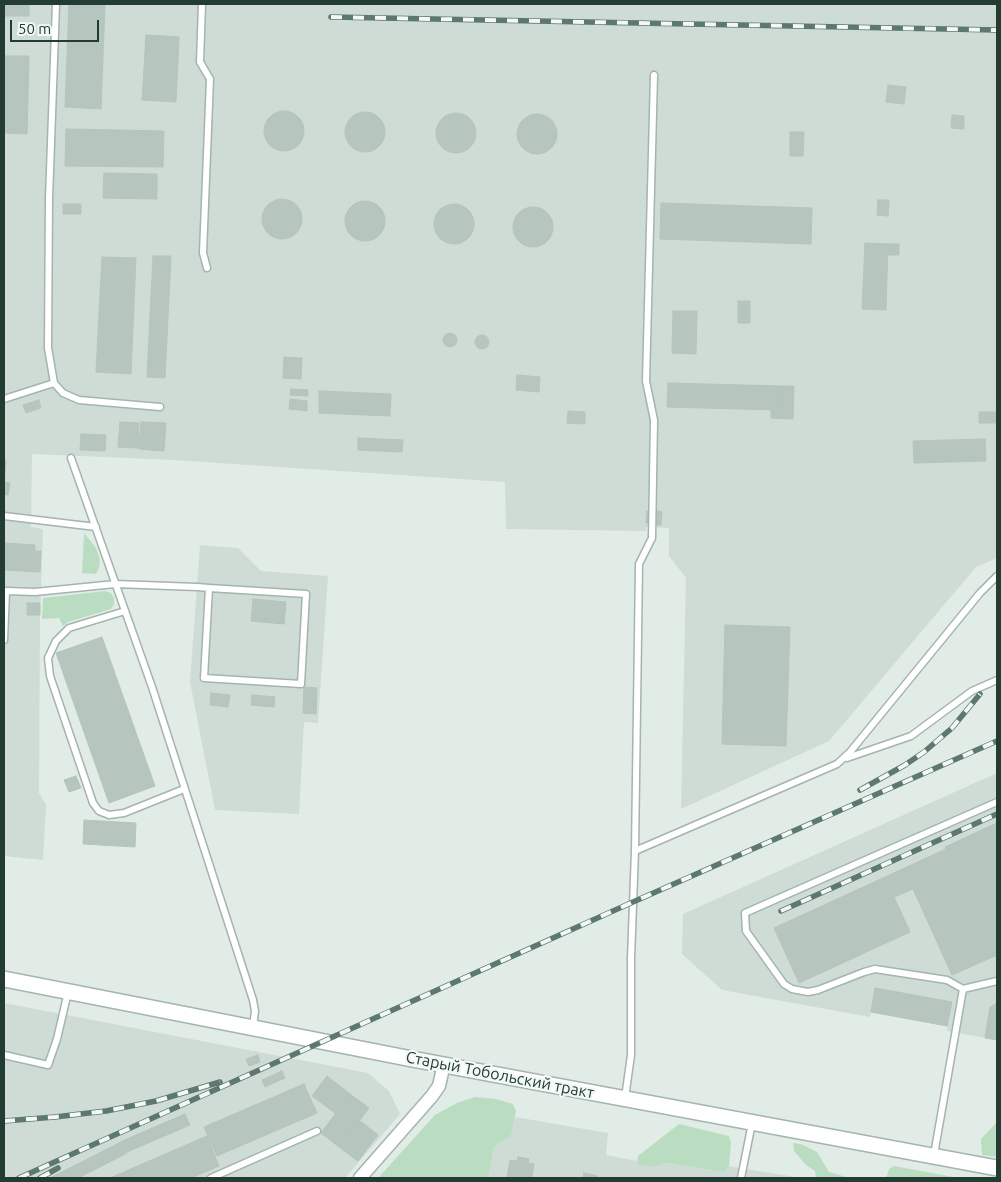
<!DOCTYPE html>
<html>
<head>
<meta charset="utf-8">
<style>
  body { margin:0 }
  #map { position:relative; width:1001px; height:1182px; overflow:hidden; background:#e1ece7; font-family:Ubuntu,sans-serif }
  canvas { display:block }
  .frame { position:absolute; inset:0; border:5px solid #223c34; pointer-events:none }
  .scale { position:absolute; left:10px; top:20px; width:89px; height:22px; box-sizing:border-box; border:2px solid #223c34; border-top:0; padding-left:6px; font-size:15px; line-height:18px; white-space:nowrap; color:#223c34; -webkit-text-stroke:4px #f2f8f5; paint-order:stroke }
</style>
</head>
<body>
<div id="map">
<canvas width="1001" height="1182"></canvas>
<div class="frame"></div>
<div class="scale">50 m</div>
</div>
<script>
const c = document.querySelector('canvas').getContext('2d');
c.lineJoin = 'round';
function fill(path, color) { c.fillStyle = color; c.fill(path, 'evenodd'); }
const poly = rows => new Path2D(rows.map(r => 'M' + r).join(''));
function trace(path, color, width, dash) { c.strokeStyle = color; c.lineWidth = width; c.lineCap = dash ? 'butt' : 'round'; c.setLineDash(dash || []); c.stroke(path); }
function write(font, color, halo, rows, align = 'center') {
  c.font = font + ' Ubuntu,sans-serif'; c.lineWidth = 4.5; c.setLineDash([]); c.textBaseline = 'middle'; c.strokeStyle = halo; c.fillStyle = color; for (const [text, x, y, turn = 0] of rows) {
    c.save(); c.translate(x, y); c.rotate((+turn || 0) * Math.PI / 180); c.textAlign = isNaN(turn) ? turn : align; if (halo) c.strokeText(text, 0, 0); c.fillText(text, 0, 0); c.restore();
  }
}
fill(poly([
  [4,4,997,4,997,558,976,567,829,741,681,809,686,578,669,556,669,528,646,527,646,531,506,529,505,482,173,460,32,454,31,527,43,529,40,615,39,793,46,805,43,860,4,856],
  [200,545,238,548,261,571,328,576,318,723,304,722,299,814,215,810,190,682],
  [997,773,997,1040,947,1031,947,1026,871,1012,870,1017,722,990,682,954,683,914],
  [4,1003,368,1073,389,1091,400,1114,345,1178,4,1178],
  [515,1117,608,1133,606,1155,637,1161,640,1165,654,1167,665,1163,724,1172,729,1166,801,1178,488,1178,494,1147,511,1136]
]), '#cfdbd5');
fill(poly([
  [84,533,96,548,100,560,99,568,96,574,82,573],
  [105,591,111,593,114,598,114,604,111,609,68,622,63,626,59,618,42,619,43,598],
  [475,1097,496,1099,513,1104,516,1111,511,1136,494,1147,488,1178,378,1178,435,1115,457,1103],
  [996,1123,997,1123,997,1157,982,1155,981,1139],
  [679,1124,729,1136,731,1142,729,1166,724,1172,666,1163,654,1167,639,1165,637,1161,638,1156],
  [793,1143,801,1144,817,1152,829,1172,850,1178,816,1178,815,1171,806,1165,794,1151],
  [894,1166,959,1178,886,1178,889,1169]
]), '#baddc2');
const building = poly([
  [4,4,29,4,29,16,4,16,4,4],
  [69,4,105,4,101,109,65,107,69,4],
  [146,35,179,37,176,102,142,100,146,35],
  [4,56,29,56,27,134,4,133,4,56],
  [888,85,906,87,904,104,886,102,888,85],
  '264 131a20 20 0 1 1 40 0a20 20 0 1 1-40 0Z',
  '345 132a20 20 0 1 1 40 0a20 20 0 1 1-40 0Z',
  '436 133a20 20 0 1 1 40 0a20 20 0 1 1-40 0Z',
  '517 134a20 20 0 1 1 40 0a20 20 0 1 1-40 0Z',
  [952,115,964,116,964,129,951,128,952,115],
  [66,129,164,131,163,167,65,166,66,129],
  [790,132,804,132,803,156,790,156,790,132],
  [104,173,157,174,157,199,103,198,104,173],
  '262 219a20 20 0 1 1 40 0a20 20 0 1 1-40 0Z',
  [878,200,889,200,888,216,877,215,878,200],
  '345 221a20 20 0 1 1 40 0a20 20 0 1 1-40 0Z',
  [661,203,812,208,811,244,660,239,661,203],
  [63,204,81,204,81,214,63,214,63,204],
  '434 224a20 20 0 1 1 40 0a20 20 0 1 1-40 0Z',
  '513 227a20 20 0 1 1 40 0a20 20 0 1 1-40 0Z',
  [865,243,888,244,886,310,862,309,865,243],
  [888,244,899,244,899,255,888,255,888,244],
  [153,256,171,256,165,378,147,377,153,256],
  [102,257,136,258,131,374,96,372,102,257],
  [738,301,750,301,750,323,738,323,738,301],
  [673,311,697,311,696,354,672,353,673,311],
  '443 340a7 7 0 1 1 14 0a7 7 0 1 1-14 0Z',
  '475 342a7 7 0 1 1 14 0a7 7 0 1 1-14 0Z',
  [284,357,302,358,301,379,283,378,284,357],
  [517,375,540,377,539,392,516,390,517,375],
  [668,383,779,386,778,410,667,407,668,383],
  [779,386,794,386,793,419,771,418,771,409,778,410,779,386],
  [291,389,308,390,308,396,290,395,291,389],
  [319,391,391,394,390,416,319,413,319,391],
  [290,399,307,401,307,411,289,409,290,399],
  [39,400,41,408,26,413,23,405,39,400],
  [568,411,585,412,585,424,567,423,568,411],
  [979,412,997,412,997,423,979,423,979,412],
  [120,422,139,423,138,448,118,447,120,422],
  [141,422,166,423,164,451,139,449,141,422],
  [81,434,106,435,105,451,80,450,81,434],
  [358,438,403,440,402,452,358,450,358,438],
  [985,439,986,461,914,463,913,441,985,439],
  [4,460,6,461,4,482,4,460],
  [4,482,10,483,8,495,4,494,4,482],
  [647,511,658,511,657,524,646,523,647,511],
  [658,511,662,512,661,525,657,525,658,511],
  [4,543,35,545,35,551,41,551,40,572,4,570,4,543],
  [253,599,286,602,284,624,251,621,253,599],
  [27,603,40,603,40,615,27,615,27,603],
  [725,625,790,627,786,746,722,744,725,625],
  [102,637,155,786,109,803,56,653,102,637],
  [304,687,317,688,316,714,303,713,304,687],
  [211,693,230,695,228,707,210,705,211,693],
  [252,695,275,697,274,707,251,705,252,695],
  [76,776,81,788,69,792,64,780,76,776],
  [84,820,136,823,135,847,83,844,84,820],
  [997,823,997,956,995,956,952,975,913,889,894,897,910,932,799,983,774,928,946,849,945,847,997,823],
  [875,988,952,1002,947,1026,871,1012,875,988],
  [997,1003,997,1040,985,1038,990,1007,997,1003],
  [258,1055,260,1062,249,1066,246,1059,258,1055],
  [282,1071,285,1078,265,1087,262,1080,282,1071],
  [327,1076,350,1094,335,1113,312,1096,327,1076],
  [304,1084,317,1113,217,1156,204,1127,304,1084],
  [350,1094,369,1108,339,1147,321,1133,350,1094],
  [185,1114,190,1125,127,1152,122,1141,185,1114],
  [359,1120,378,1135,358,1161,339,1147,359,1120],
  [207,1136,219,1166,191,1178,110,1178,207,1136],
  [121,1142,127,1153,78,1178,50,1178,121,1142],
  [518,1157,529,1159,528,1163,534,1164,532,1178,507,1178,510,1160,517,1161,518,1157],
  [584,1173,598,1176,597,1178,583,1178,584,1173]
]);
fill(building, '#b6c6bf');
trace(building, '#b4c5bd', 1);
const service = poly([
  [56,4,49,198,48,348,54,383,63,393,79,400,160,407],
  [202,4,200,62,210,79,203,253,207,268],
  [4,399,54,383],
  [71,458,152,687,253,1000,255,1011,253,1027],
  [4,516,96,527],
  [125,611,69,628,56,641,48,658,50,676,93,803,99,811,109,815,124,813,184,789],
  [4,640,6,591,35,592,115,584,197,587,209,588,306,594,301,684,204,678,209,588],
  [847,758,911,736,972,691,997,680],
  [997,802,745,913,746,931,784,984,792,989,808,992,818,990,864,972,875,969,947,980,963,989,997,981],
  [635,851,837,764,850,752,980,593,997,576],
  [4,1055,48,1065,57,1039,68,992],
  [625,1098,631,1055,631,958,635,851,639,564,652,538,654,420,646,381,654,75],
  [934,1155,963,989],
  [211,1178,317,1131],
  [741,1178,752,1123]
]);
const minor = poly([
  [360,1178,432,1096,439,1086,444,1064]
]);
const tertiary = poly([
  [4,979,412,1059,997,1168]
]);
trace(service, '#a4b4ae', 9);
trace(minor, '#a4b4ae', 15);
trace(tertiary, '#a4b4ae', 18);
trace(service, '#fff', 6);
trace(minor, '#fff', 12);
trace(tertiary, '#fff', 15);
const rail = poly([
  [331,17,997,30],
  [860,790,905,765,924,752,952,728,980,694],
  [781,911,997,814],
  [4,1121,55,1117,106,1111,156,1101,220,1082],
  [19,1178,633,902,997,741],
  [40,1178,58,1168]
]);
trace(rail, '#5c786f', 5.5);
trace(rail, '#f2f8f5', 4, [11]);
write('16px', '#223c34', '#f2f8f5', [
  ["Старый Тобольский тракт",500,1075,11]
]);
</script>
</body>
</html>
